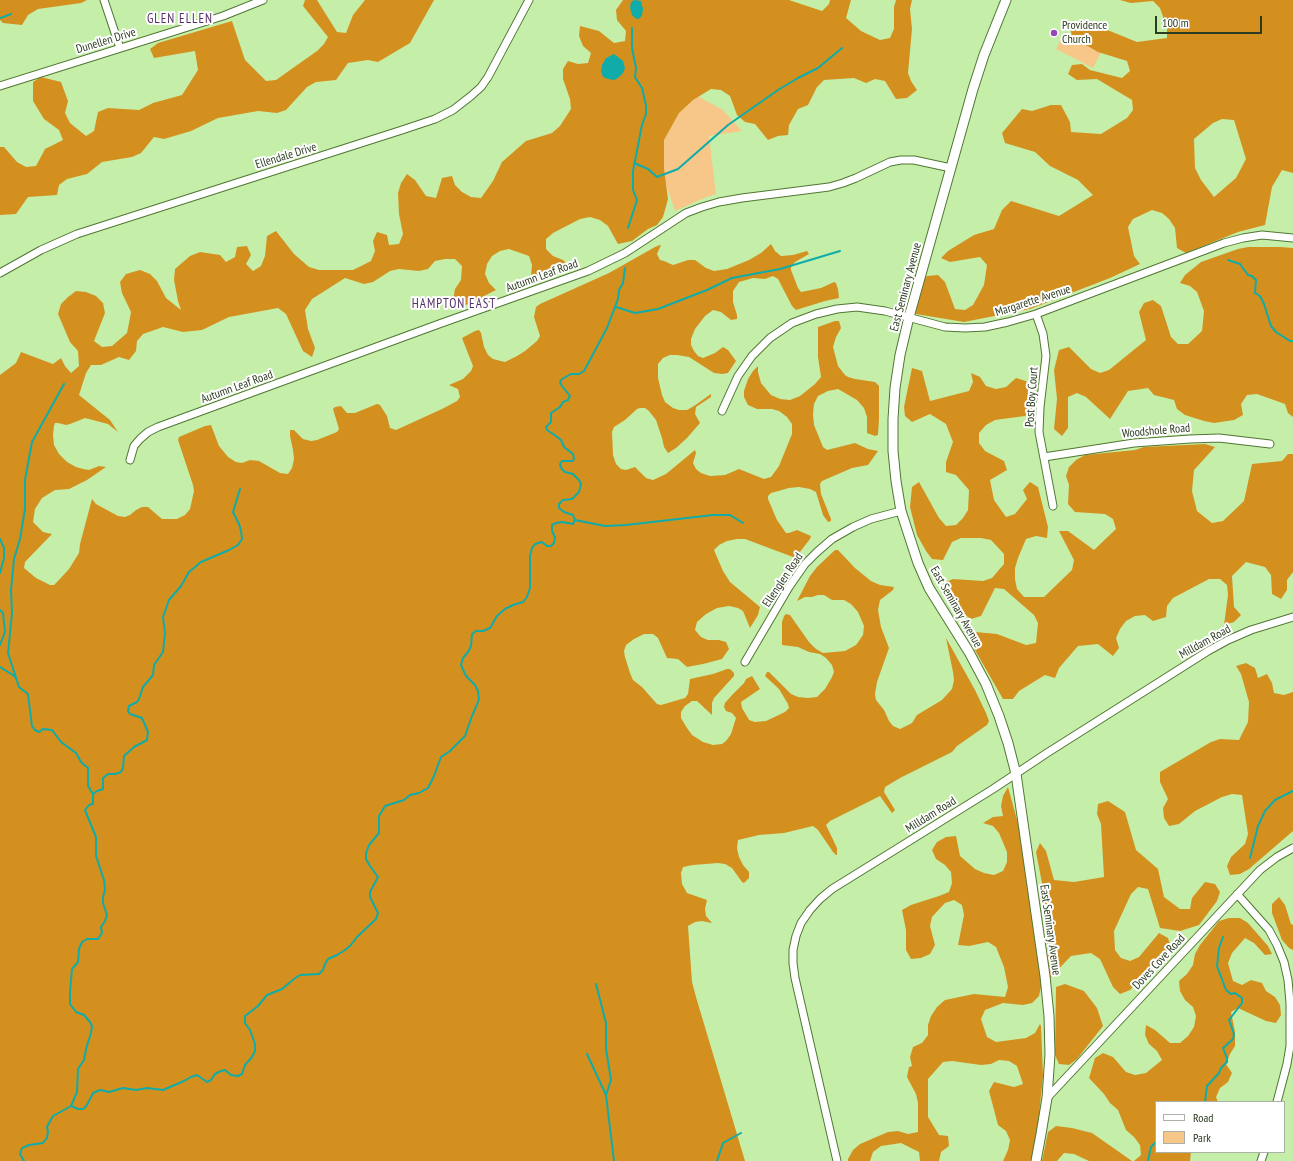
<!DOCTYPE html>
<html>
<head>
<meta charset="utf-8">
<style>
  body { margin:0 }
  #map { position:relative; width:1293px; height:1161px; overflow:hidden; background:#c5efa8; font-family:"PT Sans Narrow",sans-serif }
  canvas { display:block }
  .legend { position:absolute; left:1155px; top:1101px; width:130px; height:52px; box-sizing:border-box; background:#fff; border:1px solid #abb1a6; margin:0; padding:5px 7px; list-style:none; font-size:12px; color:#2c3c20 }
  .legend li { display:flex; align-items:center; gap:8px; height:20px }
  .legend b { width:20px; border:1px solid #abb1a6 }
  .scale { position:absolute; left:1155px; top:16px; width:107px; height:18px; box-sizing:border-box; border:2px solid #2c3c20; border-top:0; padding-left:5px; font-size:12px; line-height:14px; white-space:nowrap; color:#2c3c20; -webkit-text-stroke:3px #fff; paint-order:stroke }
</style>
</head>
<body>
<div id="map">
<canvas width="1293" height="1161"></canvas>
<ul class="legend">
<li><b style="height:5px;background:#fff"></b>Road</li>
<li><b style="height:11px;background:#f7c78a"></b>Park</li>
</ul>
<div class="scale">100 m</div>
</div>
<script>
const c = document.querySelector('canvas').getContext('2d');
c.lineJoin = 'round';
function fill(path, color) { c.fillStyle = color; c.fill(path, 'evenodd'); }
const poly = rows => new Path2D(rows.map(r => 'M' + r).join(''));
function trace(path, color, width, dash) { c.strokeStyle = color; c.lineWidth = width; c.lineCap = dash ? 'butt' : 'round'; c.setLineDash(dash || []); c.stroke(path); }
function write(font, color, halo, rows, align = 'center') {
  c.font = font + ' "PT Sans Narrow",sans-serif'; c.lineWidth = 4; c.setLineDash([]); c.textBaseline = 'middle'; c.strokeStyle = halo; c.fillStyle = color; for (const [text, x, y, turn = 0] of rows) {
    c.save(); c.translate(x, y); c.rotate((+turn || 0) * Math.PI / 180); c.textAlign = isNaN(turn) ? turn : align; if (halo) c.strokeText(text, 0, 0); c.fillText(text, 0, 0); c.restore();
  }
}
fill(poly([
  [1065,32,1102,50,1093,68,1056,49],
  [688,91,723,110,742,131,709,136,716,194,704,198,675,211,652,144]
]), '#f7c78a');
fill(poly([
  [0,0,87,0,81,3,38,9,28,15,22,25,3,23,0,20],
  [305,0,317,0,337,32,346,33,353,15,365,0,434,0,410,43,378,62,368,60,348,63,336,80,316,82,307,87,286,110,277,113,258,111,218,118,191,131,164,139,154,137,141,153,132,157,102,162,87,174,67,179,59,185,57,195,28,197,16,214,0,215,0,147,4,147,17,162,26,167,36,166,45,149,63,140,59,130,44,119,33,101,33,82,41,77,61,82,68,101,65,113,70,123,86,136,94,131,98,112,108,108,139,110,153,103,182,95,198,70,195,51,154,58,150,49,158,43,232,21,245,60,266,81,276,80,317,51,324,44,328,37,303,6],
  [623,0,789,0,822,11,829,4,830,0,851,0,846,18,861,31,880,40,890,38,894,29,894,7,896,0,912,0,910,9,912,29,908,73,911,81,917,90,907,98,896,99,885,81,875,79,866,83,854,78,824,80,817,87,808,105,798,109,789,125,788,135,778,136,768,140,755,124,745,122,737,115,730,96,721,90,711,89,693,100,679,113,664,140,664,169,668,199,663,217,657,225,648,229,632,241,618,244,608,226,600,220,590,217,580,219,553,233,546,239,546,249,553,256,563,260,570,267,549,272,541,277,531,276,532,265,529,256,509,249,500,251,492,256,487,264,485,274,489,283,496,290,458,309,453,300,455,289,461,280,462,266,455,259,445,259,435,261,428,269,419,271,399,269,390,271,373,282,364,284,345,278,312,299,305,310,308,329,315,348,312,357,303,351,286,314,278,308,229,317,202,330,183,332,163,327,143,334,137,341,136,351,129,360,119,357,101,365,91,365,86,373,79,395,110,420,118,432,108,424,85,418,70,424,66,425,58,423,55,423,54,426,53,435,54,445,59,454,67,462,76,467,83,469,89,470,99,466,106,467,87,480,69,489,55,490,42,498,35,509,33,522,43,532,52,534,25,562,24,568,36,578,50,585,54,585,58,581,69,569,79,553,80,544,92,499,96,504,118,516,125,517,130,515,136,510,142,507,148,507,162,519,177,519,185,515,190,509,194,491,193,485,178,440,179,437,205,426,211,425,219,446,228,457,236,462,242,463,250,460,259,461,280,473,288,474,292,468,294,459,293,450,290,436,290,430,294,430,303,439,311,441,317,440,337,432,339,429,333,409,335,407,341,406,347,413,355,413,377,404,380,405,387,416,390,428,396,430,442,409,457,401,460,397,458,389,449,385,463,379,471,371,473,366,462,338,475,331,479,330,481,333,484,347,488,355,493,359,505,362,517,356,525,351,537,341,540,336,534,317,536,307,540,304,609,273,655,247,660,245,661,245,657,254,660,260,664,261,673,265,688,260,695,260,706,268,714,271,727,269,749,260,761,253,771,244,775,251,781,256,793,255,807,251,809,254,795,262,791,267,791,270,798,288,801,292,821,288,834,282,836,283,838,289,839,298,825,301,796,310,792,306,778,279,773,276,765,279,753,278,739,282,733,291,733,302,737,315,737,319,731,320,721,312,713,310,705,316,695,329,691,339,691,345,694,351,698,356,703,358,715,353,723,347,728,350,736,361,728,373,722,374,714,373,689,357,677,355,670,355,663,358,658,364,658,378,662,395,665,402,673,408,679,410,687,410,694,406,711,394,711,397,696,407,695,414,700,423,687,438,676,448,668,453,664,447,662,438,656,420,649,411,645,408,640,408,637,409,625,420,614,427,612,432,613,455,616,464,621,469,626,470,635,467,646,478,653,480,666,474,695,450,696,453,693,463,696,469,701,473,710,476,725,475,739,469,764,479,771,477,779,466,792,434,792,424,787,417,779,411,772,409,757,409,748,405,744,397,744,391,748,379,753,371,758,366,758,372,761,383,771,395,780,399,790,400,800,396,815,384,821,377,818,357,818,327,835,321,839,321,841,328,836,337,833,347,838,366,845,375,848,377,855,379,875,382,879,386,879,419,878,434,878,435,875,436,867,433,867,417,864,408,857,400,838,389,828,391,818,396,814,404,813,414,814,425,823,447,827,450,855,443,868,449,878,451,868,465,852,468,822,481,820,484,821,494,831,519,831,521,828,522,823,515,816,492,810,489,799,487,789,488,771,493,768,496,768,499,777,520,786,533,789,533,797,530,811,536,810,539,796,557,793,557,745,539,737,539,727,541,719,545,714,550,723,571,730,582,760,607,758,615,750,628,743,611,738,608,729,606,717,608,706,614,697,622,695,630,701,637,708,640,719,640,726,642,729,649,722,659,703,664,687,667,678,659,667,658,658,638,653,634,644,634,634,639,626,645,624,651,625,657,630,673,633,680,642,687,657,704,661,705,685,698,688,694,690,679,713,674,727,669,730,669,734,673,734,676,714,698,712,703,712,715,697,701,692,701,685,706,681,712,681,718,687,728,692,735,703,742,713,745,722,744,726,741,731,734,736,718,732,713,726,711,724,707,725,703,733,694,744,683,746,679,752,676,760,689,741,702,742,708,748,718,749,720,755,722,766,721,785,712,789,708,788,704,779,689,765,676,767,672,769,672,791,694,798,697,808,698,817,697,825,689,832,677,834,672,832,665,826,658,820,654,809,652,798,647,782,645,782,622,784,616,786,614,790,615,809,642,816,649,823,653,845,651,856,645,863,635,864,626,858,612,851,604,844,600,832,600,824,595,818,595,812,597,805,597,797,601,810,576,817,567,835,550,838,550,855,568,871,581,880,585,894,587,893,590,880,600,878,610,881,627,889,648,877,682,875,694,876,700,884,710,889,721,893,726,900,729,912,723,917,715,942,700,952,689,954,680,953,672,946,638,975,690,986,713,989,721,987,725,957,746,952,752,900,778,885,787,884,792,895,810,892,813,880,796,830,821,826,825,837,848,837,855,836,855,833,852,818,830,813,826,784,833,759,835,738,840,737,848,739,857,743,865,749,872,749,878,744,883,742,882,732,868,725,864,718,863,693,865,683,867,681,873,682,884,687,893,707,900,705,909,706,916,712,923,702,921,695,922,688,926,692,982,696,997,745,1161,0,1161,0,375,16,363,21,352,53,364,61,358,65,366,71,373,79,366,78,351,70,342,58,314,61,304,68,297,76,291,86,292,96,296,103,303,105,313,94,341,102,347,112,346,127,333,129,323,131,312,122,293,120,282,126,274,140,270,150,274,157,281,166,298,181,310,178,301,174,280,175,269,190,256,200,252,220,255,226,262,235,257,237,247,247,246,251,255,246,264,253,271,261,266,265,256,267,236,276,231,294,254,309,267,319,270,353,270,371,261,375,251,373,241,377,232,387,235,389,245,399,244,403,234,399,214,398,193,401,183,407,174,415,180,426,196,436,198,442,178,452,176,455,185,462,192,471,197,481,198,493,181,502,162,526,141,552,133,560,126,571,109,570,99,563,79,563,69,568,61,578,64,588,63,591,53,583,46,579,36,580,26,599,31,614,43,625,41,626,31,617,20,616,10],
  [1120,0,1293,0,1293,173,1282,170,1272,187,1265,225,1238,232,1186,253,1177,248,1175,228,1169,219,1162,213,1152,210,1133,219,1128,227,1134,256,1140,264,1110,278,1030,309,964,322,916,314,917,292,919,282,927,276,938,275,945,282,955,309,965,310,973,305,984,285,987,265,980,257,950,262,941,258,948,251,974,235,994,229,1002,210,1011,201,1059,216,1093,195,1078,180,1050,166,1035,152,1005,143,1002,133,1022,109,1032,111,1051,105,1061,105,1070,122,1071,132,1101,134,1127,118,1133,110,1132,100,1097,79,1077,80,1068,74,1072,65,1082,64,1090,70,1122,78,1130,71,1127,61,1098,52,1072,37,1070,26,1100,27,1137,42,1167,38,1167,28,1160,8,1153,1,1131,3],
  [1222,119,1234,120,1246,159,1236,178,1214,197,1201,180,1195,168,1194,139,1213,123],
  [1248,247,1280,247,1293,248,1293,417,1288,413,1285,404,1257,394,1247,395,1241,404,1243,415,1234,420,1214,423,1204,421,1185,415,1177,409,1174,400,1154,395,1148,388,1128,391,1110,419,1086,397,1077,393,1068,397,1068,428,1062,436,1054,429,1057,399,1054,370,1059,350,1069,347,1091,369,1100,373,1109,370,1146,340,1139,312,1144,303,1153,300,1161,306,1171,337,1178,344,1188,344,1202,331,1204,311,1197,292,1190,286,1180,283,1185,275,1201,262,1238,249],
  [912,368,922,371,930,401,969,391,973,382,971,373,980,377,986,386,996,389,1006,387,1016,378,1026,381,1032,389,1032,409,1025,416,995,420,986,425,979,433,979,443,985,451,1004,461,1007,470,990,480,994,500,1006,517,1015,514,1027,499,1023,490,1030,482,1038,487,1048,527,1047,538,1036,536,1026,539,1018,558,1015,568,1015,579,1017,589,1024,597,1044,597,1072,570,1074,560,1059,531,1068,531,1094,550,1116,529,1113,519,1105,514,1075,512,1068,504,1069,485,1066,476,1069,467,1076,460,1085,455,1135,450,1144,447,1205,444,1215,447,1194,470,1192,491,1197,511,1212,523,1223,521,1244,501,1252,464,1282,461,1288,454,1293,454,1293,572,1287,580,1287,590,1281,599,1272,594,1271,575,1265,567,1246,562,1232,576,1234,607,1241,615,1234,622,1224,625,1228,595,1227,585,1220,579,1209,579,1173,598,1167,606,1166,617,1153,621,1145,615,1135,616,1126,621,1120,629,1116,638,1119,648,1113,656,1098,644,1078,646,1059,668,1055,678,1045,675,1019,691,1013,699,1003,699,964,631,997,634,1026,645,1036,643,1038,623,1034,615,1004,589,995,588,981,616,971,619,955,609,949,601,943,583,953,579,983,581,992,578,1004,564,1004,554,991,540,981,538,961,538,952,542,943,560,932,559,926,551,917,535,910,507,912,487,919,482,939,518,946,526,956,525,963,518,968,510,969,490,956,475,946,472,946,462,953,442,946,424,930,414,912,422,905,416,904,407],
  [1246,663,1255,668,1258,678,1267,674,1272,683,1274,693,1284,695,1293,692,1293,831,1249,869,1240,874,1230,875,1227,866,1231,857,1245,844,1248,834,1242,795,1232,794,1222,797,1195,811,1179,824,1169,826,1164,818,1163,808,1168,799,1160,782,1160,772,1211,742,1220,739,1239,740,1248,722,1249,702,1241,674,1236,666],
  [1008,787,1019,827,1041,977,1041,987,1039,996,1032,1003,1023,1005,1003,1003,985,1010,981,1019,987,1037,996,1042,1026,1038,1035,1033,1040,1024,1041,1026,1043,1076,1036,1144,1032,1161,1003,1161,1008,1150,1010,1140,1006,1131,998,1125,989,1091,994,1082,1014,1087,1023,1084,1017,1066,1009,1061,999,1060,991,1064,981,1065,952,1061,943,1062,928,1079,928,1117,939,1135,948,1136,949,1146,941,1152,939,1161,920,1161,919,1152,901,1143,881,1146,873,1152,870,1161,848,1161,848,1159,853,1150,860,1144,888,1132,898,1131,908,1134,918,1132,918,1103,916,1094,907,1077,909,1067,912,1066,910,1057,913,1047,922,1043,928,1035,928,1025,931,1016,937,1007,945,1000,974,994,1005,997,1008,987,1004,967,996,947,988,942,969,946,958,945,964,915,962,905,954,900,945,903,932,917,930,926,935,945,930,954,921,958,911,959,906,950,906,930,902,910,911,905,939,896,949,892,952,883,951,872,945,865,936,859,932,850,937,842,946,837,956,836,960,856,975,869,984,873,994,875,1003,871,1007,862,1007,852,999,833,993,826,983,823,993,817,1003,816,1001,806,1003,796],
  [1108,801,1125,812,1136,850,1158,869,1164,897,1180,909,1190,909,1192,898,1205,882,1215,884,1220,892,1217,901,1199,925,1180,931,1160,928,1148,889,1138,887,1131,894,1114,931,1115,950,1121,958,1130,961,1139,957,1159,933,1168,938,1171,948,1130,990,1120,994,1113,987,1100,959,1091,953,1071,956,1050,978,1042,883,1036,852,1040,843,1046,851,1054,880,1074,882,1104,877,1101,824,1097,814,1098,804],
  [1279,897,1285,905,1291,924,1293,925,1293,950,1289,948,1282,940,1272,913,1272,904],
  [1229,918,1240,918,1248,923,1268,946,1272,954,1265,955,1254,943,1245,938,1232,953,1228,963,1233,981,1242,985,1251,980,1262,983,1266,991,1275,997,1280,1005,1281,1015,1276,1023,1266,1021,1238,1008,1231,1012,1235,1032,1235,1046,1230,1054,1226,1064,1232,1073,1228,1082,1220,1088,1216,1097,1218,1102,1156,1102,1156,1152,1191,1152,1190,1161,1134,1161,1141,1155,1140,1145,1134,1137,1126,1130,1118,1110,1110,1103,1104,1094,1089,1078,1095,1058,1103,1053,1113,1057,1126,1072,1135,1075,1146,1073,1162,1060,1157,1051,1149,1044,1145,1035,1146,1025,1155,1030,1170,1043,1180,1043,1188,1036,1194,1027,1196,1016,1193,1007,1185,1000,1180,991,1179,981,1187,974,1193,965,1195,954,1200,945,1219,921],
  [1065,984,1084,991,1097,1008,1103,1026,1077,1059,1069,1065,1059,1064,1055,1055,1056,987],
  [1056,1126,1072,1128,1092,1133,1132,1161,1089,1161,1074,1154,1064,1153,1057,1161,1042,1161,1048,1132]
]), '#d4901f');
fill(poly([
  [634,0,641,1,643,9,642,15,640,18,638,19,635,18,632,15,630,8,631,2],
  [614,54,623,61,625,68,623,73,618,78,614,80,608,79,603,77,601,71,602,65,606,58]
]), '#0faca9');
trace(poly([
  [0,18,11,14],
  [634,163,648,169,657,177,678,169,728,125,778,90,798,78,818,68,842,48],
  [628,228,637,200,633,190,633,171,642,125,646,114,646,106,642,88,635,77,636,68,632,48,632,28],
  [1228,260,1240,264,1248,275,1252,276,1256,280,1255,293,1260,296,1264,304,1271,326,1276,332,1290,341,1293,341],
  [616,307,635,313,658,309,707,290,732,278,780,269,840,251],
  [64,384,32,442,25,480,25,509,20,539,14,559,11,590,12,613,8,653,19,687,28,694,32,726,35,730,39,732,43,729,52,730,61,742,76,753,81,762,88,768,88,786,93,794],
  [575,520,605,526,626,525,713,515,730,515,743,523],
  [0,539,4,548,4,558,0,573],
  [0,610,3,613,5,632,0,645],
  [0,667,13,675,15,677],
  [1250,858,1258,826,1265,811,1275,800,1293,791],
  [596,984,606,1023,606,1049,611,1080,606,1095],
  [587,1054,606,1095,614,1161],
  [1205,1102,1207,1086,1219,1073,1221,1068,1227,1062,1227,1058,1223,1048,1233,1039,1234,1034,1229,1020,1242,1003,1242,998,1235,993,1231,994,1226,990,1217,966,1219,948,1223,937],
  [71,1106,78,1109,83,1109,87,1105,93,1093,100,1090,109,1092,123,1088,136,1090,147,1088,163,1090,184,1081,191,1077,197,1075,207,1082,211,1080,215,1074,221,1071,225,1070,231,1075,238,1076,242,1074,245,1065,252,1057,255,1051,255,1044,250,1030,245,1023,245,1016,258,1006,267,995,282,989,294,979,300,975,319,974,323,970,325,964,328,959,337,955,345,950,350,946,357,937,376,919,378,913,370,897,370,892,378,877,370,866,366,859,366,853,369,845,379,833,379,816,385,806,404,800,410,795,419,793,428,788,434,776,441,757,450,751,465,736,472,716,476,707,479,699,478,691,475,685,466,676,461,665,463,658,468,652,471,646,472,634,476,631,483,631,490,628,497,616,505,609,513,605,523,602,527,597,530,588,530,556,532,548,535,544,542,542,547,546,551,546,554,543,555,537,552,531,552,525,556,523,562,522,573,524,575,520,573,515,564,512,559,508,559,504,563,500,572,499,579,492,581,484,579,480,573,474,565,472,561,468,560,464,562,461,573,461,574,458,573,454,564,447,561,440,556,436,547,430,546,427,551,422,551,413,560,407,563,402,568,400,570,396,562,386,560,382,562,379,571,374,579,374,584,371,607,328,618,299,619,290,623,283,625,268],
  [24,1161,20,1154,22,1148,29,1145,43,1143,47,1138,48,1132,47,1127,49,1123,53,1116,71,1106,77,1092,78,1069,84,1060,86,1049,91,1033,92,1026,90,1022,84,1015,76,1012,70,1004,70,992,72,969,78,962,79,949,82,942,87,939,98,939,102,933,101,927,105,921,107,915,103,903,103,897,105,890,104,880,96,856,96,837,85,810,89,805,93,804,93,794,97,791,103,789,103,778,108,774,115,774,121,772,123,768,124,756,134,747,147,740,148,732,142,718,130,714,128,711,129,706,137,702,139,699,143,687,153,675,154,665,163,652,165,633,163,617,169,600,181,586,189,572,201,562,229,550,238,545,242,539,241,531,239,524,233,512,240,489],
  [717,1161,723,1143,741,1133],
  [1148,1161,1151,1147,1156,1142]
]), '#0faca9', 2);
const street = poly([
  [104,0,120,48],
  [0,86,223,16,263,0],
  [0,273,41,250,77,234,402,130,435,119,453,110,471,96,481,87,488,77,529,0],
  [1036,314,1043,334,1046,356,1040,407,1039,432,1053,506],
  [722,411,738,376,752,356,770,338,792,323,816,314,837,309,857,307,885,311,945,327,965,328,985,327,1008,322,1036,314,1224,243,1243,238,1262,235,1293,238],
  [1044,457,1134,443,1190,439,1219,438,1270,444],
  [130,460,134,446,140,439,148,432,158,427,439,324,588,271,625,253,686,213,702,207,719,202,742,198,829,187,843,183,856,178,890,162,901,160,914,160,951,168],
  [745,662,789,587,805,564,817,552,832,539,853,527,871,519,901,511],
  [1237,894,1269,930,1277,945,1284,962,1288,980,1290,1003,1290,1046,1287,1064,1277,1102],
  [1047,1098,1260,870,1277,857,1293,848],
  [837,1161,795,978,793,963,793,950,796,936,801,923,810,910,820,899,832,889,993,789,1047,753,1208,651,1228,640,1251,630,1293,617],
  [1261,1161,1264,1152]
]);
const secondary = poly([
  [1006,0,984,55,973,89,909,317,900,355,895,388,893,419,893,451,896,481,901,511,918,563,929,588,969,652,986,684,999,716,1008,743,1016,774,1045,976,1049,1016,1050,1054,1047,1098,1041,1134,1036,1161]
]);
trace(street, '#517634', 9);
trace(secondary, '#517634', 11);
trace(street, '#fff', 7);
trace(secondary, '#fff', 9);
for (const [x, y, r, color] of [
  [1054,33,4,"#9448b9"]
]) { const dot = new Path2D(); dot.arc(x, y, r, 0, 2 * Math.PI); c.fillStyle = color; c.fill(dot); trace(dot, '#fff', 1.5); }
write('12px', '#2c3c20', '#fff', [
  ["Providence",1062,26],
  ["Church",1062,40]
], 'left');
write('12px', '#2c3c20', '#fff', [
  ["Dunellen Drive",106,41,-17],
  ["Ellendale Drive",286,156,-17],
  ["Autumn Leaf Road",542,276,-20],
  ["East Seminary Avenue",906,287,-75],
  ["Margarette Avenue",1033,301,-18],
  ["Autumn Leaf Road",237,387,-20],
  ["Post Boy Court",1032,397,-86],
  ["Woodshole Road",1156,431,-5],
  ["Ellenglen Road",783,580,-56],
  ["East Seminary Avenue",956,607,60],
  ["Milldam Road",1205,642,-29],
  ["Milldam Road",931,815,-32],
  ["East Seminary Avenue",1050,930,82],
  ["Doves Cove Road",1159,962,-47]
]);
c.letterSpacing = '1px';
write('13px', '#563169', '#fff', [
  ["GLEN ELLEN",180,19],
  ["HAMPTON EAST",454,304]
]);
c.letterSpacing = '0px';
</script>
</body>
</html>
